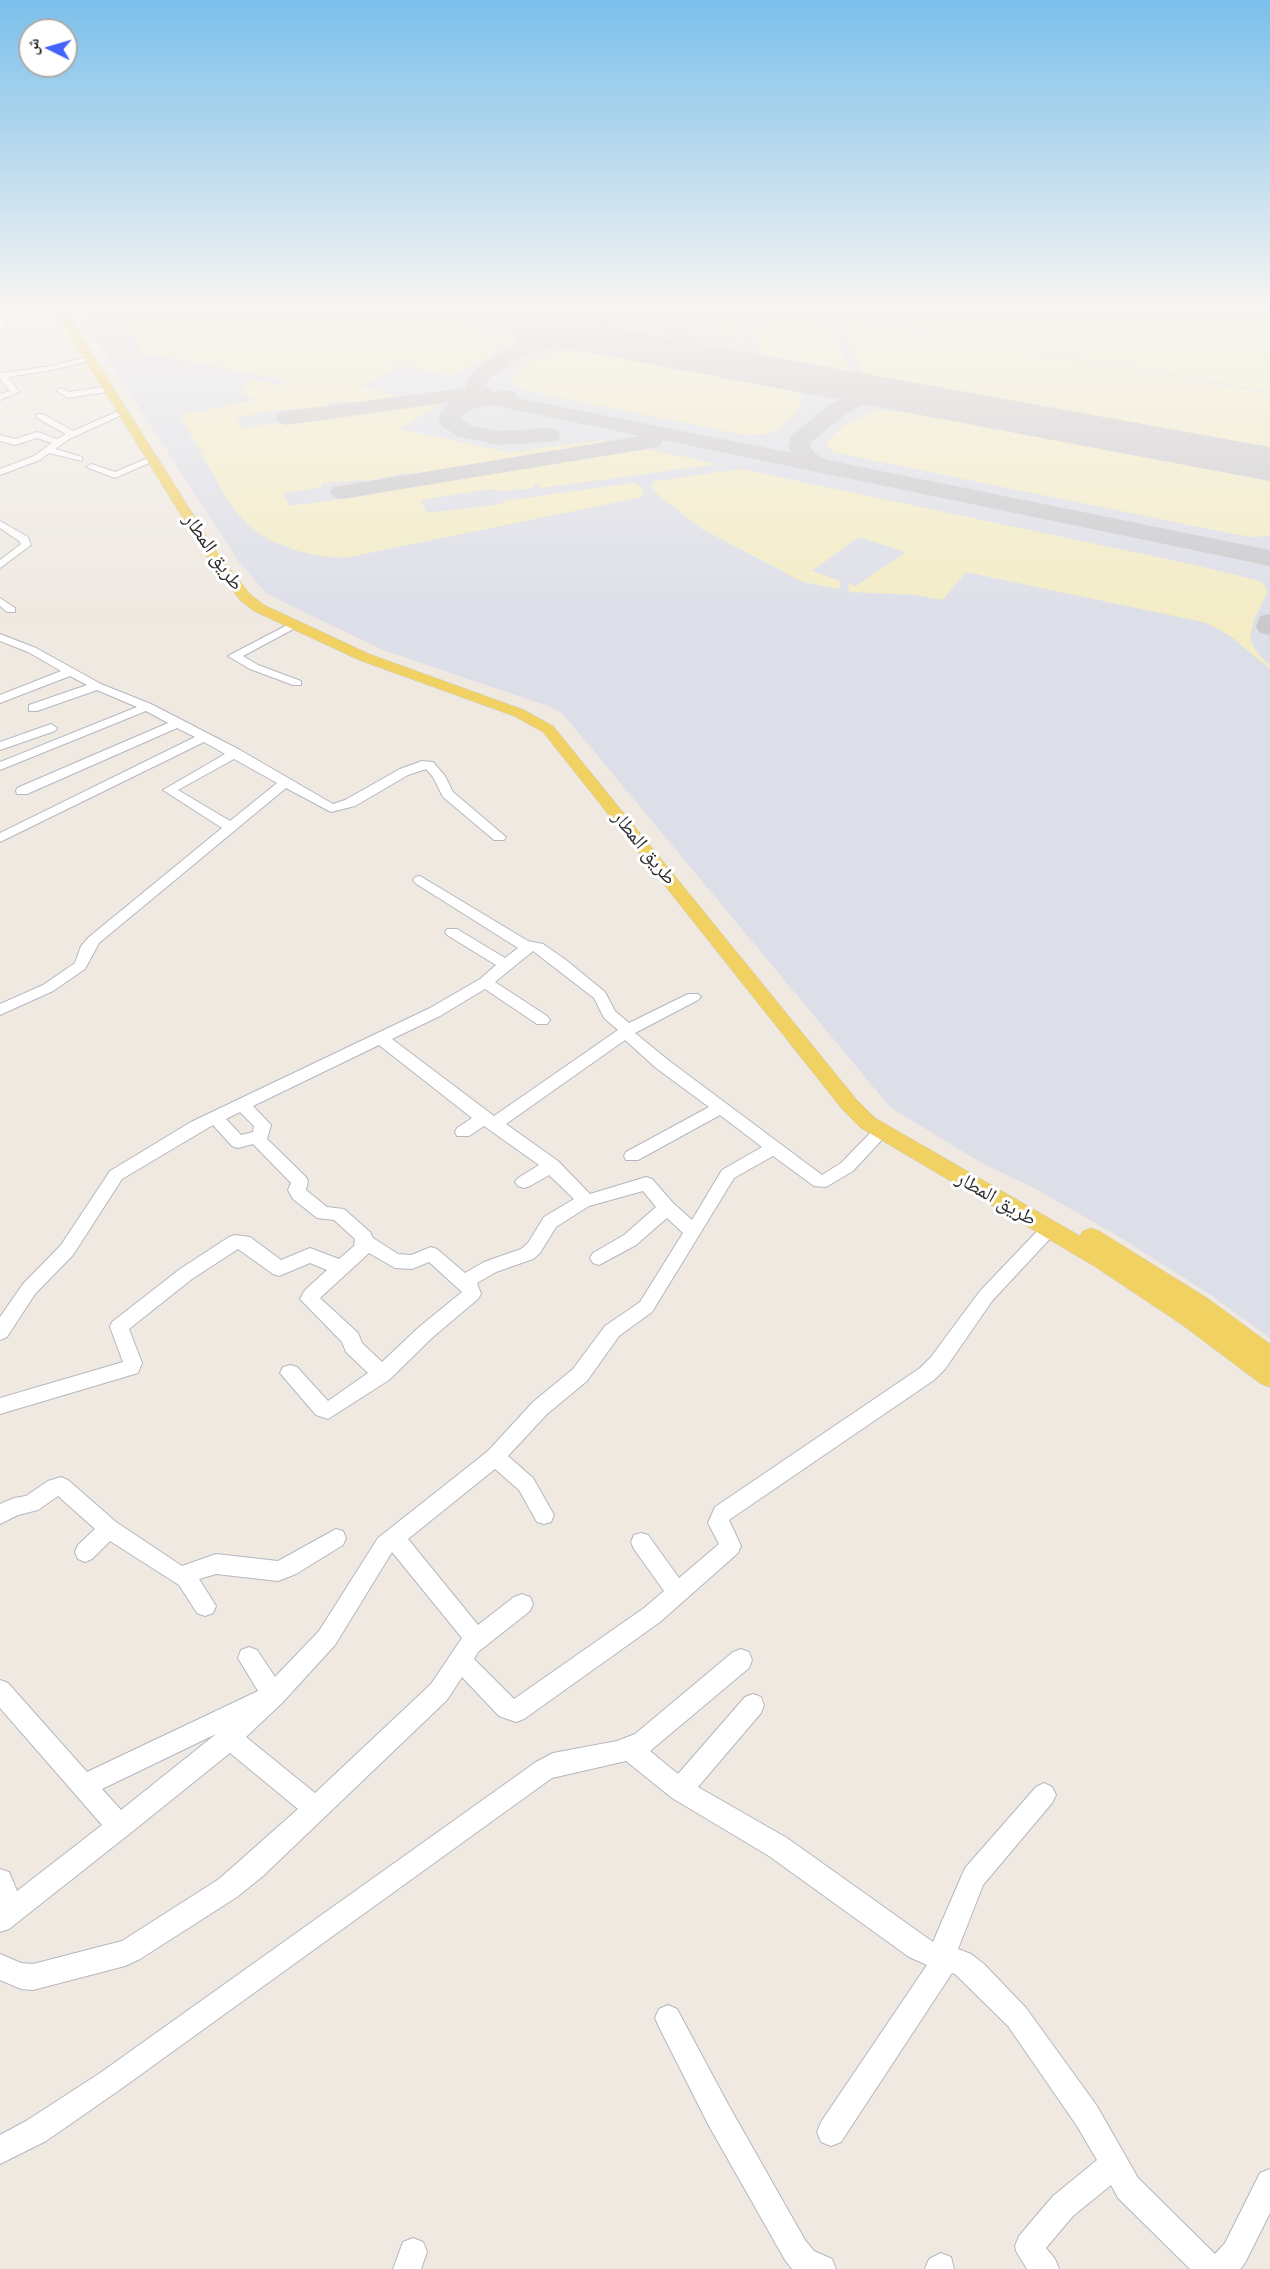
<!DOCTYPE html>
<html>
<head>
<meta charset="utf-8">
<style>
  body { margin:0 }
  #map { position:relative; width:1270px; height:2269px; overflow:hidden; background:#efe9e1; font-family:"Open Sans","Noto Naskh Arabic",sans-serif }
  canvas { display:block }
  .north { position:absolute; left:18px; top:18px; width:60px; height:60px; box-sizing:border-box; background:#fff; border:2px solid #ababab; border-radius:50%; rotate:275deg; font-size:16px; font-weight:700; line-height:24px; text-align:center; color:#2e2e2e }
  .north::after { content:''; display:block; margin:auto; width:21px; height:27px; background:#4264fb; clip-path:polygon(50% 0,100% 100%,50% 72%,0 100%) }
</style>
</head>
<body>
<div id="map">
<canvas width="1270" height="2269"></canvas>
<div class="north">ش</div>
</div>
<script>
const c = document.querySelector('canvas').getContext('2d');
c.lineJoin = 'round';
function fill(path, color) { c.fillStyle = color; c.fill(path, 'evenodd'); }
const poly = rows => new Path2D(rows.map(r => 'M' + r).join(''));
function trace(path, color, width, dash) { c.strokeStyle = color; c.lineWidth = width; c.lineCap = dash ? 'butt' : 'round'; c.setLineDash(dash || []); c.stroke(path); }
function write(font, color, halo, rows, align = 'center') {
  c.font = font + ' "Open Sans","Noto Naskh Arabic",sans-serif'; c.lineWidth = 6; c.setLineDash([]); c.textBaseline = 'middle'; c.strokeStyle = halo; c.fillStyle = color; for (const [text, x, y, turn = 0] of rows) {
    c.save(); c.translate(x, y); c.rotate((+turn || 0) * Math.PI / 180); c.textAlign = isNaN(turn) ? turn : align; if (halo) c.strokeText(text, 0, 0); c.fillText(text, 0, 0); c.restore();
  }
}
fill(poly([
  [74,306,1270,306,1270,1338,1211,1295,1126,1241,1038,1190,978,1161,890,1107,563,714,551,707,383,650,267,594,238,561]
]), '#dcdee8');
fill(poly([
  [115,306,533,306,542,316,498,309,466,327,519,338,453,377,398,365,360,387,406,398,346,405,342,401,327,403,328,407,277,410,236,418,242,428,426,403,438,405,400,429,508,452,604,440,616,443,411,475,405,473,367,481,362,480,325,483,322,484,322,487,283,493,289,506,342,499,370,495,371,492,378,490,641,448,718,464,541,488,537,484,533,485,535,488,502,491,490,489,421,500,427,513,503,504,503,501,633,483,640,486,644,492,641,497,628,500,344,558,320,556,294,550,268,539,250,527,239,515,228,501,179,414,208,410,253,400,241,390,253,380,280,385,287,380,143,353],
  [662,306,741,306,745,344,708,325,662,317],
  [752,306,807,306,822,311,850,370,848,372,775,359,759,352],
  [886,306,1270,306,1270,341,931,331,878,317],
  [834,312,921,333,1270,393,1270,450,870,376,871,374,862,372],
  [921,332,1270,343,1270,391],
  [566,351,588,352,791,391,802,396,802,400,792,417,778,429,765,434,744,435,523,390,511,380,512,376,528,363,545,355],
  [875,411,901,411,1270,481,1270,536,1250,537,1214,530,836,453,829,449,827,444,829,440,843,426],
  [741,469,1190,564,1260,581,1266,587,1267,593,1254,620,1250,639,1258,654,1270,665,1270,669,1230,636,1207,623,966,572,943,600,916,595,849,592,848,583,856,586,906,552,859,537,812,571,841,581,839,589,803,582,702,529,659,496,651,485,655,481]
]), '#f3ecc5');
fill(poly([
  [634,313,668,318,685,328,715,360,712,364,705,366,698,364,671,336,656,327,634,325,617,327,603,331,600,335,613,341,649,345,652,349,649,353,642,355,611,353,588,345,558,345,532,351,488,379,486,386,493,392,508,390,515,392,517,398,792,453,788,447,791,436,830,404,855,394,903,390,910,392,914,396,910,400,860,406,846,414,811,442,810,447,816,454,827,460,1270,550,1270,566,663,440,660,446,652,448,342,499,334,497,330,492,334,487,641,436,491,405,474,408,462,416,461,419,472,426,499,431,550,428,558,430,561,435,558,440,550,442,499,445,457,436,442,426,439,421,440,414,451,402,287,425,279,423,276,418,279,413,287,411,465,388,466,381,474,371,518,343,558,333,582,333,589,323,614,315,634,313],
  [1270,614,1270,635,1260,633,1256,627,1260,616,1270,614]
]), '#c9c8cc');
fill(poly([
  [535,314,1270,447,1270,481,518,339,511,329,518,319,535,314]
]), '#c9c8cc');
const minor = poly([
  [0,309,4,311,7,319,3,328,0,328,0,309],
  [90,356,94,358,93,360,51,370,8,377,19,392,0,400,0,394,10,391,0,379,0,371,4,373,51,366,90,356],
  [109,386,113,389,112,391,68,398,57,391,61,388,69,392,109,386],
  [121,410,128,412,69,439,55,449,82,457,82,461,49,453,40,460,0,475,0,469,34,456,52,443,37,438,15,445,0,441,0,435,15,439,37,432,57,439,66,434,37,418,37,414,43,414,73,431,121,410],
  [150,457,158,459,115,478,86,467,91,464,115,472,150,457],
  [0,521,28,537,31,545,0,568,0,560,21,544,19,541,0,528,0,521],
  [0,598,15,608,15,612,7,612,0,606,0,598],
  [295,621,299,622,299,626,243,656,258,665,301,681,301,685,293,685,250,669,228,656,295,621],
  [0,634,36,648,101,684,151,704,240,750,333,804,345,800,400,769,422,761,433,762,445,776,453,792,506,837,504,840,494,840,443,797,433,777,426,769,408,775,355,806,331,812,286,788,99,943,85,969,53,991,0,1015,0,1004,43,985,75,963,81,946,89,937,222,828,163,790,225,754,204,742,0,842,0,833,195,737,177,728,27,794,17,794,16,791,17,788,168,723,146,711,0,770,0,762,137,707,97,690,37,711,29,711,29,705,87,685,70,676,0,703,0,695,61,671,28,652,0,641,0,634],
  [234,759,277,783,230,821,178,790,234,759],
  [51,724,57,728,55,731,0,750,0,742,51,724],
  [420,876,528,941,543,944,566,960,605,992,615,1011,629,1023,688,994,698,994,701,997,698,1000,635,1033,668,1060,822,1175,841,1163,875,1128,887,1128,889,1132,853,1171,826,1187,814,1186,773,1156,734,1178,652,1312,619,1336,587,1381,547,1414,508,1456,533,1478,554,1515,551,1522,544,1524,537,1522,519,1490,495,1469,408,1539,478,1625,514,1597,522,1594,530,1597,533,1604,530,1611,478,1652,474,1659,514,1699,644,1608,664,1591,634,1549,631,1542,634,1535,641,1533,648,1535,679,1578,719,1544,708,1523,715,1507,920,1368,931,1357,980,1291,1043,1225,1049,1223,1055,1225,1058,1230,992,1301,945,1369,934,1380,729,1520,741,1546,738,1553,660,1622,524,1719,516,1722,499,1716,462,1677,447,1700,263,1876,237,1897,140,1959,125,1966,33,1990,21,1989,0,1980,0,1954,21,1963,33,1964,122,1941,219,1879,298,1809,230,1753,128,1835,9,1929,0,1932,0,1869,9,1872,17,1891,102,1825,0,1708,0,1680,8,1683,87,1772,258,1691,238,1658,241,1650,249,1647,257,1650,275,1677,319,1631,378,1538,488,1451,533,1402,573,1369,605,1326,640,1302,683,1233,667,1218,636,1245,599,1265,593,1263,590,1258,593,1253,624,1235,656,1207,643,1191,589,1206,556,1227,540,1253,533,1259,496,1272,477,1283,481,1294,478,1299,433,1337,389,1380,328,1419,316,1415,280,1373,283,1367,290,1365,297,1367,328,1401,368,1373,346,1352,342,1342,300,1299,305,1290,327,1270,310,1263,279,1276,273,1274,238,1249,192,1279,129,1329,142,1363,138,1373,0,1414,0,1398,123,1362,110,1327,112,1322,180,1269,229,1237,235,1235,250,1237,281,1260,310,1248,339,1259,354,1246,355,1239,334,1220,317,1218,293,1199,288,1190,291,1183,253,1144,238,1148,232,1146,213,1125,122,1179,73,1255,35,1294,7,1337,0,1340,0,1317,23,1284,61,1245,110,1171,191,1122,430,1008,480,979,496,965,447,935,445,932,447,929,457,929,505,958,518,948,415,883,413,880,415,877,420,876],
  [533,951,594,998,604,1018,618,1030,494,1116,392,1039,440,1016,485,989,537,1024,547,1024,550,1020,547,1016,495,982,533,951],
  [625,1040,656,1068,709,1107,626,1152,624,1156,626,1160,638,1160,720,1115,762,1147,722,1170,692,1220,673,1203,652,1179,646,1177,590,1194,558,1161,506,1124,625,1040],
  [379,1045,472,1118,457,1128,455,1132,457,1136,469,1136,484,1126,539,1165,518,1178,515,1182,518,1186,524,1188,530,1186,549,1175,574,1199,544,1217,528,1243,521,1249,484,1262,465,1273,437,1249,431,1247,411,1255,398,1254,373,1238,370,1232,344,1209,327,1207,306,1190,308,1181,306,1177,267,1139,271,1125,253,1106,379,1045],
  [240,1112,254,1126,253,1132,241,1135,226,1119,240,1112],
  [369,1253,395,1268,412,1269,429,1262,462,1292,419,1327,382,1362,362,1343,358,1333,320,1298,369,1253],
  [392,1552,462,1638,431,1684,315,1793,246,1737,282,1703,335,1645,392,1552],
  [216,1734,121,1810,102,1789,216,1734],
  [61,1477,68,1480,116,1522,182,1566,216,1554,278,1561,336,1529,343,1531,346,1538,343,1545,296,1574,278,1581,216,1574,199,1579,216,1606,213,1613,205,1616,197,1613,179,1585,110,1541,92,1559,85,1562,78,1559,75,1552,78,1545,95,1529,58,1496,38,1510,18,1515,0,1524,0,1504,14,1498,26,1496,48,1481,61,1477],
  [741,1649,749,1652,752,1660,749,1668,650,1751,678,1774,745,1697,753,1694,761,1697,764,1705,761,1713,698,1787,787,1838,933,1942,965,1868,1036,1787,1044,1783,1052,1787,1056,1795,1052,1803,983,1885,958,1949,971,1954,984,1964,1026,2008,1097,2106,1138,2178,1215,2254,1225,2243,1260,2173,1270,2169,1270,2213,1245,2263,1240,2269,1190,2269,1118,2198,1111,2185,1073,2216,1046,2248,1055,2259,1059,2269,1027,2269,1016,2251,1015,2246,1019,2236,1053,2196,1097,2160,1077,2126,1008,2026,955,1974,952,1973,841,2142,831,2146,821,2142,817,2132,821,2122,927,1965,909,1957,769,1856,672,1798,626,1761,552,1778,118,2091,46,2141,0,2164,0,2135,26,2121,100,2073,536,1762,553,1753,617,1741,635,1734,733,1652,741,1649],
  [668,2005,677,2009,729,2106,805,2240,814,2251,832,2259,836,2269,792,2269,785,2260,709,2126,659,2027,655,2018,659,2009,668,2005],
  [413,2238,423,2242,427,2252,421,2269,393,2269,403,2242,413,2238],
  [941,2253,951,2257,954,2269,925,2269,929,2259,941,2253]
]);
const major = poly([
  [52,306,62,306,218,554,250,594,264,605,369,654,524,710,553,726,856,1099,875,1118,1080,1236,1083,1231,1091,1228,1099,1231,1207,1298,1270,1344,1270,1387,1261,1384,1181,1324,1094,1266,861,1128,842,1109,543,732,514,716,359,660,254,611,240,600,206,556,52,306]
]);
trace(minor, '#b4b7c1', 2);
trace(major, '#c9c9c9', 1);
fill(minor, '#fff');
fill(major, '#f2d163');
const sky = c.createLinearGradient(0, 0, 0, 624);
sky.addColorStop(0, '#7abfeb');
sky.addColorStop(0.49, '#f8f5f2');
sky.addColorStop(1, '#f8f5f200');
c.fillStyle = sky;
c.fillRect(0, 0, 1270, 624);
write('20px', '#2e2e2e', '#fff', [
  ["طريق المطار",213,552,55],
  ["طريق المطار",644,848,51],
  ["طريق المطار",996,1199,30]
]);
</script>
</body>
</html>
